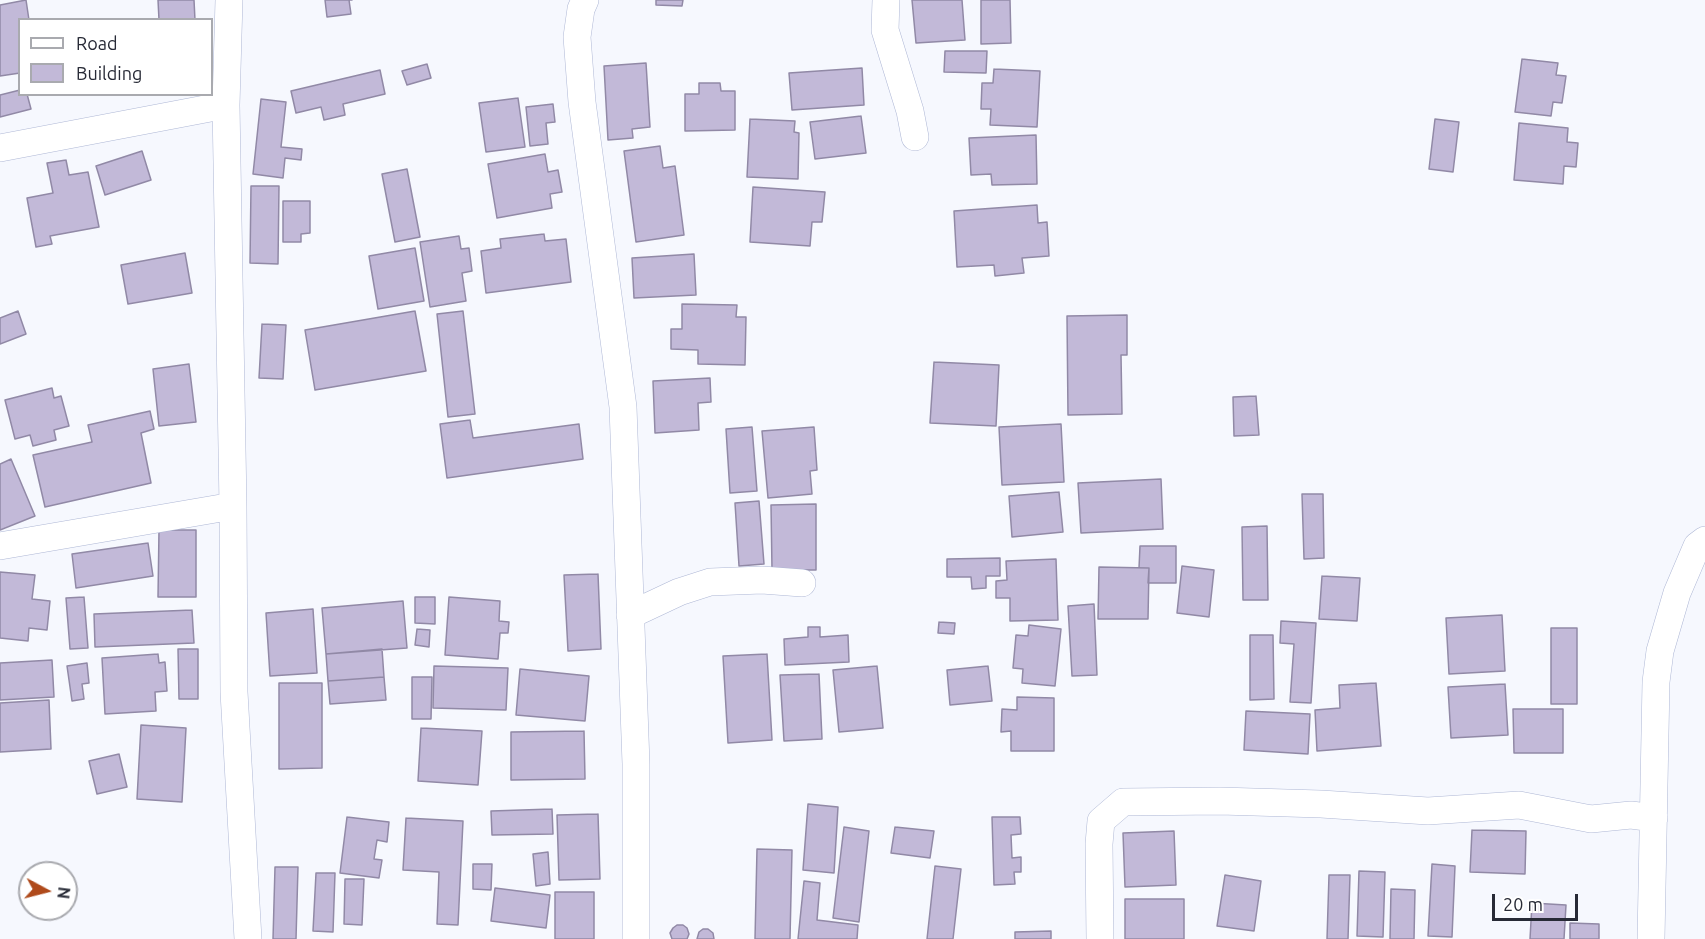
<!DOCTYPE html>
<html>
<head>
<meta charset="utf-8">
<style>
  body { margin:0 }
  #map { position:relative; width:1705px; height:939px; overflow:hidden; background:#f6f8fe; font-family:Ubuntu,sans-serif }
  canvas { display:block }
  .legend { position:absolute; left:18px; top:18px; width:195px; height:78px; box-sizing:border-box; background:#fff; border:2px solid #a9aaaf; margin:0; padding:8px 10px; list-style:none; font-size:18px; color:#272a36 }
  .legend li { display:flex; align-items:center; gap:12px; height:30px }
  .legend b { width:30px; border:2px solid #a9aaaf }
  .north { position:absolute; left:18px; top:861px; width:60px; height:60px; box-sizing:border-box; background:#fff; border:2px solid #a9aaaf; border-radius:50%; rotate:97deg; font-size:16px; font-weight:700; line-height:24px; text-align:center; color:#272a36 }
  .north::after { content:''; display:block; margin:auto; width:21px; height:27px; background:#af4a1b; clip-path:polygon(50% 0,100% 100%,50% 72%,0 100%) }
  .scale { position:absolute; left:1492px; top:894px; width:86px; height:27px; box-sizing:border-box; border:3px solid #272a36; border-top:0; padding-left:8px; font-size:18px; line-height:21px; white-space:nowrap; color:#272a36; -webkit-text-stroke:4px #fff; paint-order:stroke }
</style>
</head>
<body>
<div id="map">
<canvas width="1705" height="939"></canvas>
<ul class="legend">
<li><b style="height:8px;background:#fff"></b>Road</li>
<li><b style="height:16px;background:#c2b9d8"></b>Building</li>
</ul>
<div class="north">N</div>
<div class="scale">20 m</div>
</div>
<script>
const c = document.querySelector('canvas').getContext('2d');
c.lineJoin = 'round';
function fill(path, color) { c.fillStyle = color; c.fill(path, 'evenodd'); }
const poly = rows => new Path2D(rows.map(r => 'M' + r).join(''));
function trace(path, color, width, dash) { c.strokeStyle = color; c.lineWidth = width; c.lineCap = dash ? 'butt' : 'round'; c.setLineDash(dash || []); c.stroke(path); }
const building = poly([
  [26,0,29,20,20,20,20,73,0,76,0,5,26,0],
  [158,0,194,0,195,20,159,20,158,0],
  [325,0,352,0,349,0,351,14,327,17,325,0],
  [656,0,683,0,682,6,656,5,656,0],
  [912,0,962,0,965,40,916,43,912,0],
  [981,0,1010,0,1011,43,981,44,981,0],
  [945,51,987,51,986,73,944,72,945,51],
  [1522,59,1558,63,1556,75,1566,76,1562,103,1553,102,1551,116,1515,112,1522,59],
  [646,63,650,127,632,129,633,138,608,140,604,66,646,63],
  [427,64,431,78,407,85,402,71,427,64],
  [862,68,864,105,792,110,789,73,862,68],
  [994,69,1040,71,1037,127,990,125,991,109,981,109,982,83,993,83,994,69],
  [380,70,385,94,343,104,345,115,324,120,321,107,296,113,291,91,380,70],
  [699,83,720,83,721,91,735,91,735,130,685,131,685,94,699,94,699,83],
  [20,90,20,94,27,94,31,109,0,117,0,95,20,90],
  [518,98,525,147,486,152,479,103,518,98],
  [261,99,286,102,281,147,302,149,301,160,285,158,283,178,253,174,261,99],
  [553,104,555,122,546,123,548,144,530,146,526,107,553,104],
  [861,116,866,153,815,159,810,122,861,116],
  [750,119,795,121,794,132,799,133,798,179,747,177,750,119],
  [1435,119,1459,122,1453,172,1429,169,1435,119],
  [1519,123,1568,128,1567,142,1578,143,1576,167,1564,166,1563,184,1514,180,1519,123],
  [1036,135,1037,184,992,185,991,174,971,175,969,138,1036,135],
  [660,146,663,168,675,166,684,235,636,242,624,151,660,146],
  [142,151,151,180,105,195,96,166,142,151],
  [545,154,548,172,558,170,562,192,550,194,552,208,497,218,488,164,545,154],
  [66,160,69,175,88,172,99,227,50,236,52,244,36,247,27,198,53,193,47,163,66,160],
  [407,169,420,237,395,242,382,174,407,169],
  [251,186,279,186,278,264,250,263,251,186],
  [753,187,825,192,822,222,812,222,810,246,750,242,753,187],
  [283,201,310,201,310,233,301,234,301,242,283,242,283,201],
  [1037,205,1038,223,1047,222,1049,256,1022,258,1024,273,995,276,994,265,957,267,954,211,1037,205],
  [544,234,545,241,566,239,571,282,486,293,481,251,501,248,500,239,544,234],
  [459,236,461,249,469,248,472,271,462,273,466,301,430,307,420,242,459,236],
  [415,248,424,301,378,309,369,256,415,248],
  [185,253,192,293,128,304,121,265,185,253],
  [694,254,696,295,634,298,632,258,694,254],
  [682,304,737,305,736,317,746,317,745,365,698,364,698,350,671,349,671,329,682,329,682,304],
  [18,311,26,334,0,344,0,318,18,311],
  [415,311,426,371,315,390,305,330,415,311],
  [463,311,475,414,448,417,437,314,463,311],
  [1127,315,1127,355,1121,355,1122,414,1068,415,1067,316,1127,315],
  [262,324,286,325,283,379,259,378,262,324],
  [934,362,999,365,996,426,930,423,934,362],
  [189,364,196,422,159,426,153,369,189,364],
  [710,378,711,402,698,403,699,430,655,433,653,381,710,378],
  [52,388,54,398,61,396,69,426,54,430,56,440,33,446,30,435,15,439,5,400,52,388],
  [1256,396,1259,435,1234,436,1233,397,1256,396],
  [150,411,154,429,141,433,151,483,45,507,33,455,92,442,88,425,150,411],
  [470,420,473,438,579,424,583,459,447,478,440,424,470,420],
  [1061,424,1064,482,1002,485,999,427,1061,424],
  [752,427,757,491,730,493,726,429,752,427],
  [814,427,817,470,810,471,812,494,768,498,762,431,814,427],
  [11,459,35,516,0,530,0,464,11,459],
  [1161,479,1163,529,1081,533,1078,483,1161,479],
  [1059,492,1063,532,1012,537,1009,496,1059,492],
  [1302,494,1323,494,1324,558,1304,559,1302,494],
  [759,501,764,564,739,566,735,503,759,501],
  [816,504,816,570,772,570,771,505,816,504],
  [1267,526,1268,600,1243,600,1242,527,1267,526],
  [159,530,196,530,196,597,158,597,159,530],
  [148,543,153,576,76,588,72,554,148,543],
  [1140,546,1176,546,1176,583,1148,583,1149,568,1139,568,1140,546],
  [1000,558,1000,576,986,576,986,588,972,589,971,577,947,577,947,559,1000,558],
  [1056,559,1058,620,1010,621,1010,598,996,598,996,581,1007,580,1006,561,1056,559],
  [1182,566,1214,570,1209,617,1177,613,1182,566],
  [1099,567,1149,568,1148,619,1098,619,1099,567],
  [0,572,35,575,32,599,50,601,47,630,29,628,28,641,0,638,0,572],
  [598,574,601,649,568,651,564,575,598,574],
  [1322,576,1360,578,1357,621,1319,619,1322,576],
  [84,597,88,648,70,649,66,598,84,597],
  [415,597,435,597,435,624,415,623,415,597],
  [449,597,500,601,499,621,509,622,508,633,500,633,498,659,445,655,449,597],
  [403,601,407,648,326,654,322,608,403,601],
  [1094,604,1097,675,1072,676,1068,606,1094,604],
  [313,609,317,673,270,676,266,613,313,609],
  [192,610,194,643,95,647,94,614,192,610],
  [1502,615,1505,671,1449,674,1446,618,1502,615],
  [1281,621,1316,623,1311,703,1290,702,1294,644,1280,643,1281,621],
  [939,622,955,623,954,634,938,633,939,622],
  [1029,625,1061,629,1055,686,1022,683,1023,669,1013,668,1016,635,1028,636,1029,625],
  [808,627,820,627,820,637,848,635,849,662,785,665,784,639,808,637,808,627],
  [1551,628,1577,628,1577,704,1551,704,1551,628],
  [417,629,430,630,429,647,415,645,417,629],
  [1250,635,1273,635,1274,699,1250,700,1250,635],
  [178,649,198,649,198,699,179,699,178,649],
  [382,649,384,677,328,681,326,654,382,649],
  [158,654,159,663,165,662,167,691,155,692,156,711,105,714,102,658,158,654],
  [767,654,772,740,728,743,723,656,767,654],
  [52,660,54,697,0,700,0,663,52,660],
  [87,663,89,683,82,684,84,699,72,701,67,666,87,663],
  [434,666,508,668,506,710,433,708,434,666],
  [877,666,883,728,839,732,833,670,877,666],
  [988,666,992,701,950,705,947,670,988,666],
  [520,669,589,676,585,721,516,715,520,669],
  [819,674,822,739,784,741,780,675,819,674],
  [384,677,386,700,330,704,328,681,384,677],
  [412,677,432,677,431,719,412,719,412,677],
  [279,683,322,683,322,768,279,769,279,683],
  [1376,683,1381,746,1317,751,1315,710,1340,708,1339,685,1376,683],
  [1505,684,1508,735,1451,738,1448,687,1505,684],
  [1017,697,1054,698,1054,751,1011,751,1011,731,1001,732,1002,709,1017,710,1017,697],
  [49,700,51,749,0,752,0,703,49,700],
  [1513,709,1563,709,1563,753,1514,753,1513,709],
  [1246,711,1310,714,1308,754,1244,750,1246,711],
  [141,725,186,728,182,802,137,799,141,725],
  [421,728,482,731,478,785,418,781,421,728],
  [584,731,585,779,511,780,511,732,584,731],
  [119,754,127,787,97,794,89,761,119,754],
  [808,804,838,807,834,873,803,870,808,804],
  [552,809,553,834,492,835,491,811,552,809],
  [598,814,600,879,559,880,557,815,598,814],
  [347,817,389,822,387,842,377,840,374,859,382,860,379,878,340,873,347,817],
  [992,817,1020,817,1021,834,1011,835,1012,858,1021,857,1021,872,1014,872,1015,884,994,885,992,817],
  [406,818,463,821,458,925,437,924,439,872,403,870,406,818],
  [844,827,869,831,859,922,833,918,844,827],
  [895,827,934,831,930,858,891,853,895,827],
  [1472,830,1526,831,1525,874,1470,872,1472,830],
  [1174,831,1176,885,1125,887,1123,833,1174,831],
  [757,849,792,850,790,939,755,939,757,849],
  [548,852,550,884,536,886,533,854,548,852],
  [473,864,492,864,491,890,473,889,473,864],
  [1432,864,1455,866,1452,937,1428,936,1432,864],
  [935,866,961,869,953,939,927,939,935,866],
  [275,867,298,867,296,939,273,939,275,867],
  [1359,871,1385,872,1383,937,1357,936,1359,871],
  [316,873,335,873,333,932,313,931,316,873],
  [1225,875,1261,881,1254,931,1217,926,1225,875],
  [1329,875,1350,875,1348,939,1327,939,1329,875],
  [345,879,364,879,362,925,344,924,345,879],
  [804,881,820,883,817,920,858,925,857,939,798,939,804,881],
  [495,888,550,895,546,928,491,921,495,888],
  [1391,889,1415,890,1414,939,1390,939,1391,889],
  [555,892,594,892,594,939,555,939,555,892],
  [1125,899,1184,899,1184,939,1125,939,1125,899],
  [1532,903,1566,905,1564,939,1530,939,1532,903],
  [1570,923,1599,924,1599,939,1570,939,1570,923],
  [677,925,683,925,687,928,689,934,687,939,672,939,670,933,673,928,677,925],
  [703,929,708,929,713,933,714,939,697,939,699,932,703,929],
  [1051,931,1051,939,1015,939,1015,932,1051,931]
]);
fill(building, '#c2b9d8');
trace(building, '#9189a6', 1.5);
const street = poly([
  [585,0,581,9,577,37,582,102,623,407,636,764,636,939],
  [886,0,885,30,910,111,915,137],
  [226,105,233,506,234,692,248,939],
  [0,148,226,105,229,0],
  [0,546,233,506],
  [630,615,679,592,710,582,762,580,802,583],
  [1100,939,1099,844,1101,821,1123,802,1220,801,1321,804,1428,811,1519,805,1591,819,1631,815,1654,818],
  [1651,939,1656,682,1660,651,1677,593,1697,546,1705,540]
]);
trace(street, '#aeb7d5', 28);
trace(street, '#fff', 27);
</script>
</body>
</html>
